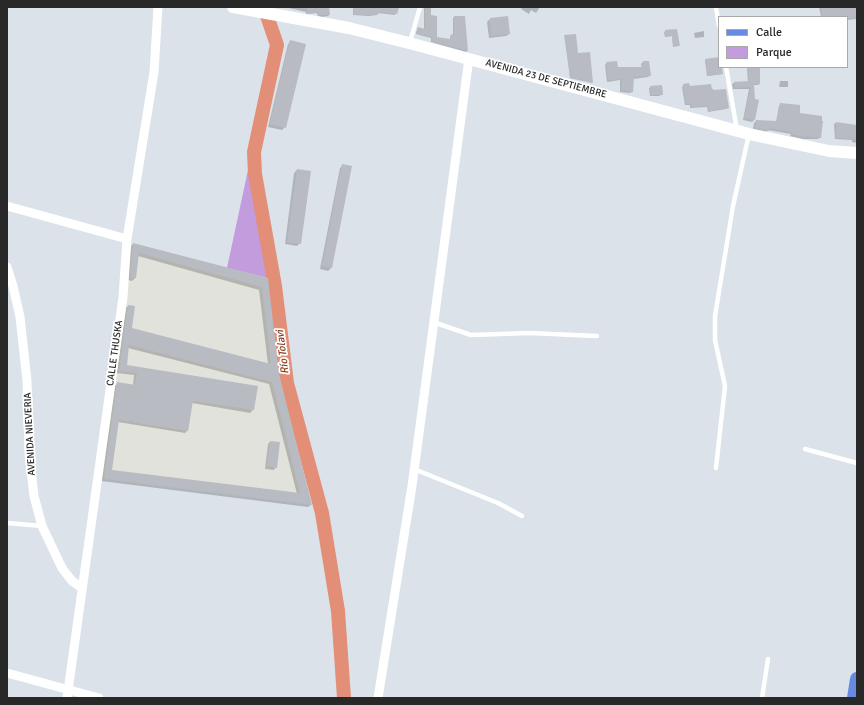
<!DOCTYPE html>
<html>
<head>
<meta charset="utf-8">
<style>
  body { margin:0 }
  #map { position:relative; width:864px; height:705px; overflow:hidden; background:#dbe2ea; font-family:Signika,sans-serif }
  canvas { display:block }
  .frame { position:absolute; inset:0; border:8px solid #282828; pointer-events:none }
  .legend { position:absolute; left:718px; top:16px; width:130px; height:52px; box-sizing:border-box; background:#fff; border:1px solid #a9a9a9; margin:0; padding:5px 7px; list-style:none; font-size:12px; color:#282828 }
  .legend li { display:flex; align-items:center; gap:8px; height:20px }
  .legend b { width:20px; border:1px solid #a9a9a9 }
</style>
</head>
<body>
<div id="map">
<canvas width="864" height="705"></canvas>
<div class="frame"></div>
<ul class="legend">
<li><b style="height:5px;background:#678be3"></b>Calle</li>
<li><b style="height:11px;background:#c29cdc"></b>Parque</li>
</ul>
</div>
<script>
const c = document.querySelector('canvas').getContext('2d');
c.lineJoin = 'round';
function fill(path, color) { c.fillStyle = color; c.fill(path, 'evenodd'); }
const poly = rows => new Path2D(rows.map(r => 'M' + r).join(''));
function trace(path, color, width, dash) { c.strokeStyle = color; c.lineWidth = width; c.lineCap = dash ? 'butt' : 'round'; c.setLineDash(dash || []); c.stroke(path); }
function write(font, color, halo, rows, align = 'center') {
  c.font = font + ' Signika,sans-serif'; c.lineWidth = 3.5; c.setLineDash([]); c.textBaseline = 'middle'; c.strokeStyle = halo; c.fillStyle = color; for (const [text, x, y, turn = 0] of rows) {
    c.save(); c.translate(x, y); c.rotate((+turn || 0) * Math.PI / 180); c.textAlign = isNaN(turn) ? turn : align; if (halo) c.strokeText(text, 0, 0); c.fillText(text, 0, 0); c.restore();
  }
}
fill(poly([
  [132,243,268,278,279,374,312,505,101,479]
]), '#e1e2db');
fill(poly([
  [248,170,268,278,227,268]
]), '#c29cdc');
fill(poly([
  [284,7,328,7,329,15,328,16,322,17,318,16,317,13,306,14,306,12],
  [353,7,376,7,397,9,395,15,378,13,377,15,368,16,353,15],
  [424,7,430,7,430,16,436,38,450,40,450,36,453,36,453,18,454,17,467,51,466,52,431,42,431,38,416,34,417,30,424,30],
  [523,7,540,7,536,13,531,10,529,14,521,9],
  [819,7,857,7,857,19,847,20,847,17,821,17],
  [490,19,509,34,506,36,489,38,487,22],
  [676,30,679,46,673,47,672,36,665,37,664,32],
  [704,31,704,37,695,38,694,33],
  [565,36,577,54,592,83,570,78],
  [291,41,285,127,282,130,268,127,288,44],
  [719,59,719,67,722,67,722,74,707,76,705,61],
  [643,62,650,75,648,77,633,79,632,92,630,93,620,92,620,80,607,82,605,65,607,63,617,68,642,68,641,64],
  [749,67,759,67,759,84,758,85,753,85,754,100,758,101,754,120,752,122,743,120,749,89,733,89,732,84,734,83,748,82,747,69],
  [780,81,788,81,788,87,779,87],
  [684,85,689,87,711,90,728,108,726,109,708,112,707,107,690,108,690,105,685,105,682,87],
  [651,87,661,94,660,96,650,96,649,88],
  [781,104,799,114,820,137,818,139,803,139,790,136,791,134,768,130,766,132,753,129,754,123,756,121,776,122,779,106],
  [836,123,857,126,857,143,852,142,852,140,835,139,834,124],
  [343,165,351,167,331,268,328,271,320,269,340,168],
  [297,170,300,243,297,246,285,244,294,173],
  [133,244,267,279,278,374,311,505,308,507,101,481,115,386,118,383,133,385,134,375,116,373,126,308,128,306,130,329,268,364,259,290,138,256,135,278,132,281,128,280,130,247],
  [128,348,269,384,297,494,111,471,118,422,185,433,188,430,192,403,250,413,253,410,126,366],
  [270,442,276,467,274,470,265,469,268,444]
]), '#0003');
trace(poly([
  [264,7,277,45,254,152,255,174,275,286,287,383,322,513,338,611,344,698]
]), '#e38e77', 14);
fill(poly([
  [307,7,329,7,330,15,319,15,319,12,307,13],
  [353,7,387,7,399,8,397,14,378,12,379,14,369,16,369,15,354,15],
  [425,7,431,7,431,15,437,16,437,37,450,39,451,34,454,35,454,16,465,16,468,51,432,41,432,37,416,33,418,27,425,29],
  [821,7,857,7,857,18,847,19,847,17,822,17],
  [508,16,510,34,491,36,490,18],
  [677,29,680,46,673,46,672,36,665,37,665,30],
  [576,34,578,53,590,52,593,83,570,77,564,35],
  [290,40,306,44,286,128,270,124],
  [719,57,719,67,722,67,723,74,708,76,705,59],
  [617,61,618,67,643,67,643,61,649,61,651,76,634,77,633,92,621,90,622,79,608,80,606,62],
  [748,67,760,67,760,84,754,84,755,99,759,100,755,120,744,118,751,87,735,88,734,82,749,81],
  [689,83,690,86,711,84,712,89,713,89,714,90,726,89,729,108,709,111,708,106,692,107,691,103,686,104,683,84],
  [662,85,663,95,651,95,650,86],
  [780,103,800,105,800,113,822,116,822,121,823,121,821,138,806,136,806,137,791,134,792,132,769,128,769,131,755,128,756,120,777,121],
  [836,122,857,125,857,139,836,138],
  [342,164,352,166,332,268,322,266],
  [297,169,311,171,301,244,287,242],
  [133,243,268,278,279,374,312,505,104,479,117,382,135,385,137,373,119,371,128,305,135,306,132,328,271,364,262,287,139,253,136,278,130,278],
  [129,345,272,382,300,493,112,470,119,420,188,431,193,401,254,410,258,386,127,365],
  [270,441,280,442,277,468,267,466]
]), '#b8bbc2');
trace(poly([
  [716,7,719,26],
  [410,42,420,7],
  [726,67,737,130],
  [433,322,471,335,529,333,597,336],
  [805,449,857,463],
  [716,468,725,386,715,340,715,316,733,206,749,134],
  [414,469,498,503,522,516],
  [7,523,42,526],
  [762,698,768,659]
]), '#fff', 4.5);
trace(poly([
  [7,206,127,239],
  [7,267,13,286,20,317,27,381,29,453,34,496,42,526,62,568,72,581,82,588],
  [7,673,99,698],
  [67,698,123,297,127,239,154,72,158,7],
  [378,698,412,486,469,58]
]), '#fff', 9);
trace(poly([
  [233,7,349,28,409,43,749,134,829,151,857,153]
]), '#fff', 12);
trace(poly([
  [854,698,857,679]
]), '#678be3', 14);
write('10px', '#282828', '#fff', [
  ["AVENIDA 23 DE SEPTIEMBRE",546,79,15],
  ["CALLE THUSKA",115,353,-82],
  ["AVENIDA NIEVERIA",30,434,-93]
]);
write('italic 11px', '#8c3a19', '#fff', [
  ["Río Tolavi",283,352,-97]
]);
</script>
</body>
</html>
